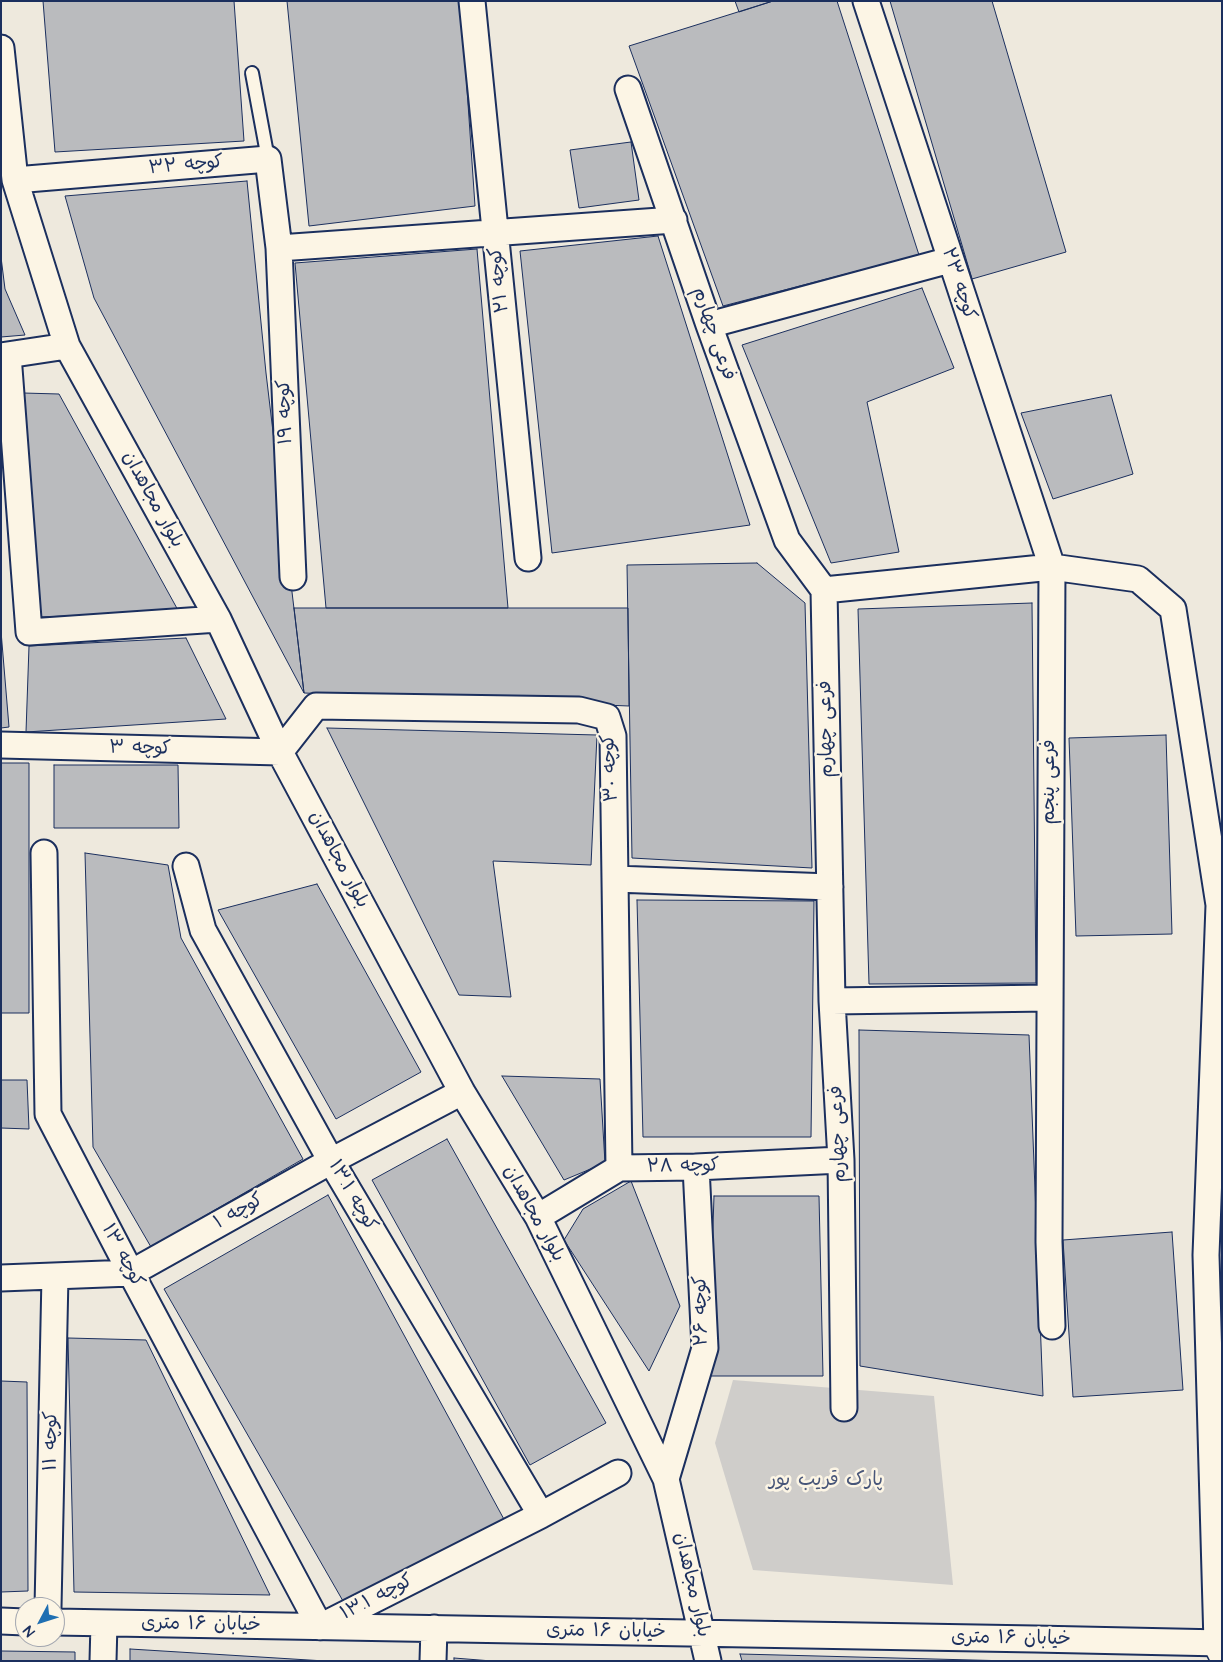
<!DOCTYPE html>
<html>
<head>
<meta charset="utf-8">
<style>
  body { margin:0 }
  #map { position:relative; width:1223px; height:1662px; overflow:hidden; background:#eee9dd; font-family:"Architects Daughter",sans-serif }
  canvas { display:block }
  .frame { position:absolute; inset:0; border:2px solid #1b2f5e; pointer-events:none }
  .north { position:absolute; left:15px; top:1597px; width:50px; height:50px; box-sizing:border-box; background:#fcf5e5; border:1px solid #a2a6af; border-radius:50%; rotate:230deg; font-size:14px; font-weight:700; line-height:20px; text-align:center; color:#1b2f5e }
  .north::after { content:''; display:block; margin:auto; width:18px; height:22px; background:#1f6fb2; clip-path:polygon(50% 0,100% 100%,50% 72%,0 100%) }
</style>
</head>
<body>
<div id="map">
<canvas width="1223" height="1662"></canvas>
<div class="frame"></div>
<div class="north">N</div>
</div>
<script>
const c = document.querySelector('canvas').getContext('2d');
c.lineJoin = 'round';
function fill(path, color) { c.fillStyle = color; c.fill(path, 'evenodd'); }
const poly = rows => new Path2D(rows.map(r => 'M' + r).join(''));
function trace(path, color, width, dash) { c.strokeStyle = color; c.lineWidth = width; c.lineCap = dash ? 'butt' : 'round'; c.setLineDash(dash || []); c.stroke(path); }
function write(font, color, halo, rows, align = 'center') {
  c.font = font + ' "Architects Daughter","Playpen Sans Arabic",sans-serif'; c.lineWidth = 5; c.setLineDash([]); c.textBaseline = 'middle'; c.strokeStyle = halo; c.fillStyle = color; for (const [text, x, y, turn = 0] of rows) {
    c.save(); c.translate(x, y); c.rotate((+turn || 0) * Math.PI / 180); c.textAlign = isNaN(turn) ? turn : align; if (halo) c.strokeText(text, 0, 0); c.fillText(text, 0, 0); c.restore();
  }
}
fill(poly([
  [733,1380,934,1396,953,1585,753,1570,715,1443]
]), '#cfcdca');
const building = poly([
  [43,1,234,1,244,141,55,152,43,1],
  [287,1,461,1,475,206,309,226,287,1],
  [735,1,773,1,739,12,735,1],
  [773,1,837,1,919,255,723,306,629,46,773,1],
  [890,1,992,1,1066,252,972,279,890,1],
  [631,142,639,200,579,208,570,150,631,142],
  [247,181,266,373,304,693,94,298,65,196,247,181],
  [658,236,750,525,552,553,520,251,658,236],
  [477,249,508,608,326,608,295,263,477,249],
  [1,257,5,289,25,335,1,337,1,257],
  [922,288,954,368,867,402,899,552,831,563,742,345,922,288],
  [23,393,59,394,179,612,40,617,23,393],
  [1111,395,1133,474,1053,499,1021,413,1111,395],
  [757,563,805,603,812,868,632,858,627,565,757,563],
  [1032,603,1036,983,869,984,858,609,1032,603],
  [294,608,628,608,629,706,304,693,294,608],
  [1,631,9,727,1,728,1,631],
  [186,638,226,719,26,732,29,646,186,638],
  [327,728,597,735,591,865,493,861,511,997,459,995,327,728],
  [1166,735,1172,934,1076,936,1069,738,1166,735],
  [1,763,29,763,29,1013,1,1013,1,763],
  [54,765,178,765,179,828,54,828,54,765],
  [85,853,168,865,181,938,303,1159,151,1247,93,1147,85,853],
  [317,884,421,1072,336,1119,218,910,317,884],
  [637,900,814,901,811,1137,643,1137,637,900],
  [859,1030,1029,1035,1043,1396,860,1366,859,1030],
  [502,1076,600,1079,605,1163,564,1180,502,1076],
  [1,1080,27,1080,29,1129,1,1128,1,1080],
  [447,1139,606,1423,530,1465,372,1180,447,1139],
  [631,1181,680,1306,649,1371,564,1240,583,1209,631,1181],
  [328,1195,506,1523,343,1601,164,1289,328,1195],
  [714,1196,819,1196,823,1376,708,1376,714,1196],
  [1172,1232,1183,1390,1073,1397,1063,1240,1172,1232],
  [68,1338,146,1340,270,1595,74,1592,68,1338],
  [1,1381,27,1382,28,1591,1,1592,1,1381],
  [130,1649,325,1661,130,1661,130,1649],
  [1,1651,75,1652,75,1661,1,1661,1,1651],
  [740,1654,1011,1661,742,1661,740,1654],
  [454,1658,492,1661,454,1661,454,1658]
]);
fill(building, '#babbbe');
trace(building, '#1b2f5e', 1);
const service = poly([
  [252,73,268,159]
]);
const minor = poly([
  [472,1,528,558],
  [866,1,1052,567,1049,1242,1052,1326],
  [1,48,15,180,67,346,218,619,280,752,462,1092,538,1217,666,1479,708,1661],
  [628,89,709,325,787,540,824,590,832,1001,841,1160,844,1408],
  [15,180,268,159,279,248,293,577],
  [279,248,674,220],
  [709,325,950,260],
  [8,355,29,632,218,619],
  [1,356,67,346],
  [824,590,1052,567,1138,579,1173,609,1219,905,1206,1255,1217,1643],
  [1,745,280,752,316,706,579,710,607,717,613,736,619,1168],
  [44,853,48,1114,131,1273,320,1627,541,1515,618,1473],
  [186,866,203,930,331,1161,541,1515],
  [615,879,830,887],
  [832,1001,1049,998],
  [538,1217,619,1168,696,1167,841,1160],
  [1,1278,131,1273,331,1161,462,1092],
  [666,1479,705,1348,696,1167],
  [48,1607,55,1276],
  [1,1621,25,1622],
  [55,1622,1035,1639,1222,1643],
  [103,1661,104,1623],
  [433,1661,434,1628]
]);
const tertiary = poly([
  [1217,1643,1222,1653]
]);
trace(service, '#1b2f5e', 16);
trace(minor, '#1b2f5e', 29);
trace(tertiary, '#1b2f5e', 31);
trace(service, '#fcf5e5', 12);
trace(minor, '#fcf5e5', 25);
trace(tertiary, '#fcf5e5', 28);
write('19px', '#1b2f5e', '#fcf5e5', [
  ["کوچه ۳۲",186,166,-5],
  ["کوچه ۲۱",500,280,-96],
  ["کوچه ۲۳",958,284,72],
  ["فرعی چهارم",713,334,71],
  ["کوچه ۱۹",286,412,-92],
  ["بلوار مجاهدان",152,500,61],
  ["فرعی چهارم",827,729,-91],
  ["کوچه ۳",140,749,1],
  ["کوچه ۳۰",611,768,-93],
  ["فرعی پنجم",1050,782,-90],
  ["بلوار مجاهدان",338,860,62],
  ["فرعی چهارم",839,1134,-92],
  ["کوچه ۲۸",683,1167,-1],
  ["کوچه ۱۳.۱",352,1196,60],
  ["کوچه ۱",239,1212,-29],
  ["بلوار مجاهدان",533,1214,61],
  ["کوچه ۱۳",122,1256,62],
  ["کوچه ۲۶",702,1311,-91],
  ["کوچه ۱۱",52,1441,-89],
  ["بلوار مجاهدان",691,1585,77],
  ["کوچه ۱۳.۱",377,1598,-27],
  ["خیابان ۱۶ متری",201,1625,1],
  ["خیابان ۱۶ متری",606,1632,1],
  ["خیابان ۱۶ متری",1011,1639,1]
]);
write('19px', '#485679', '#fcf5e5', [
  ["پارک قریب پور",826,1481]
]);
</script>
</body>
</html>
